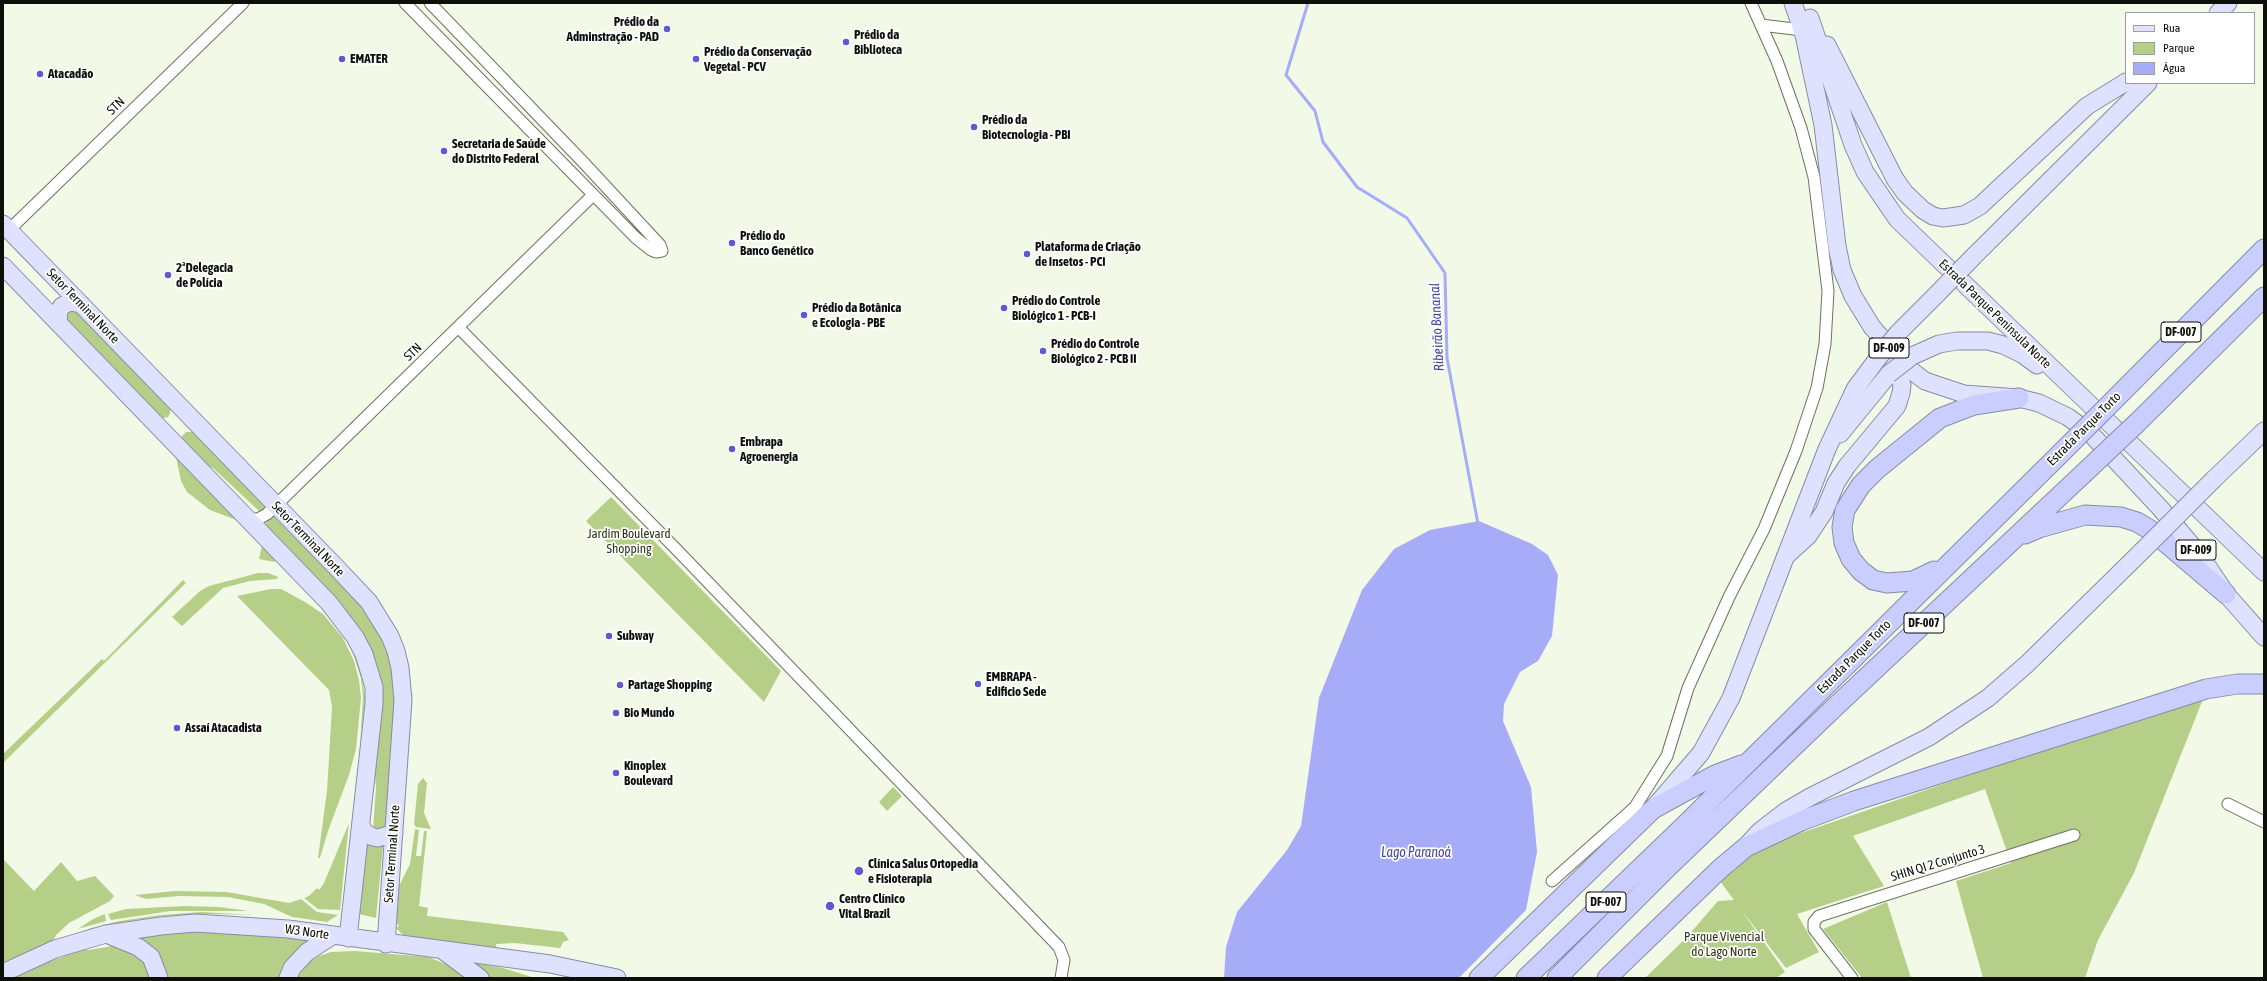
<!DOCTYPE html>
<html>
<head>
<meta charset="utf-8">
<style>
  body { margin:0 }
  #map { position:relative; width:2267px; height:981px; overflow:hidden; background:#f2fae7; font-family:"Asap Condensed",sans-serif }
  canvas { display:block }
  .frame { position:absolute; inset:0; border:4px solid #0d0f09; pointer-events:none }
  .legend { position:absolute; left:2125px; top:12px; width:130px; height:72px; box-sizing:border-box; background:#fff; border:1px solid #9e9f9d; margin:0; padding:5px 7px; list-style:none; font-size:12px; color:#0d0f09 }
  .legend li { display:flex; align-items:center; gap:8px; height:20px }
  .legend b { width:20px; border:1px solid #9e9f9d }
</style>
</head>
<body>
<div id="map">
<canvas width="2267" height="981"></canvas>
<div class="frame"></div>
<ul class="legend">
<li><b style="height:5px;background:#dfe2fe"></b>Rua</li>
<li><b style="height:11px;background:#b5cf88"></b>Parque</li>
<li><b style="height:11px;background:#a6acf7"></b>Água</li>
</ul>
</div>
<script>
const c = document.querySelector('canvas').getContext('2d');
c.lineJoin = 'round';
function fill(path, color) { c.fillStyle = color; c.fill(path, 'evenodd'); }
const poly = rows => new Path2D(rows.map(r => 'M' + r).join(''));
function trace(path, color, width, dash) { c.strokeStyle = color; c.lineWidth = width; c.lineCap = dash ? 'butt' : 'round'; c.setLineDash(dash || []); c.stroke(path); }
function write(font, color, halo, rows, align = 'center') {
  c.font = font + ' "Asap Condensed",sans-serif'; c.lineWidth = 3.5; c.setLineDash([]); c.textBaseline = 'middle'; c.strokeStyle = halo; c.fillStyle = color; for (const [text, x, y, turn = 0] of rows) {
    c.save(); c.translate(x, y); c.rotate((+turn || 0) * Math.PI / 180); c.textAlign = isNaN(turn) ? turn : align; if (halo) c.strokeText(text, 0, 0); c.fillText(text, 0, 0); c.restore();
  }
}
fill(poly([
  [74,309,170,405,170,413,168,417,160,419,63,319,63,314],
  [186,432,194,432,268,505,262,512,259,511,213,468,205,465,182,441,182,436],
  [176,457,239,521,210,510,187,492,181,481],
  [611,497,781,671,764,702,586,521],
  [275,513,362,604,381,634,394,672,396,694,385,829,373,830,376,787,360,630,345,609,264,525],
  [262,545,276,560,274,562,259,559],
  [258,573,268,573,278,577,277,579,250,581,223,588,182,626,172,617,200,591,209,586],
  [183,580,186,583,3,763,3,754,102,659,104,661],
  [271,589,281,589,305,602,323,614,343,638,354,661,359,680,361,698,356,749,349,775,328,831,320,858,318,858,327,791,332,707,329,690,237,596],
  [326,613,342,630,360,663,365,698,360,747,363,696,361,678,354,656,344,635],
  [2203,699,2134,873,2098,940,2085,978,1983,978,1956,881,2011,863,1985,789,1853,836,1884,886,1797,914,1819,952,1786,968,1739,907,1785,972,1776,978,1645,978,1686,938,1718,901,1734,900,1720,881,1760,847,1978,772],
  [423,778,427,783,424,813,431,829,416,827,414,824,418,784],
  [893,787,902,796,887,811,879,802],
  [349,823,340,910,318,909,304,898,309,896,317,888,319,890,324,883],
  [415,829,419,830,416,856,421,856,424,831,427,831,419,906,428,908,427,916,563,932,569,940,563,942,560,948,515,943,496,944,497,951,403,935,396,928,399,926,395,920,398,888,410,864],
  [367,840,374,846,383,846,376,918,359,914],
  [3,859,34,891,61,862,77,881,95,876,114,896,110,901,69,923,56,935,53,942,3,964],
  [175,891,227,892,289,903,301,899,317,912,338,915,327,922,292,917,264,904,228,897,179,896,146,899,135,895],
  [1887,902,1911,978,1862,978,1823,929],
  [185,906,219,907,249,911,171,911,111,920,108,914,126,909],
  [202,912,255,915,207,914,163,916,129,921,73,935,91,928,120,921,160,915],
  [105,914,106,921,78,929,93,919],
  [185,930,250,932,314,940,280,978,166,978,149,945,136,936],
  [123,944,140,951,155,978,9,978,82,949,89,950],
  [355,951,428,957,466,972,474,978,297,978,309,962,319,956,331,952],
  [470,962,503,968,535,978,487,978]
]), '#b5cf88');
fill(poly([
  [1479,521,1532,544,1548,555,1558,575,1552,636,1538,661,1520,672,1504,704,1503,721,1531,787,1537,852,1526,910,1459,978,1224,978,1226,947,1237,912,1287,850,1301,826,1319,698,1362,590,1394,549,1430,530]
]), '#a6acf7');
trace(poly([
  [1308,3,1286,75,1315,111,1323,142,1357,187,1407,218,1445,273,1447,358,1478,524]
]), '#a6acf7', 3);
const street = poly([
  [405,3,636,238,651,250,656,252,662,251,660,245,584,163,430,3],
  [1761,25,1802,30],
  [9,230,243,3],
  [458,327,678,551,1059,947,1064,960,1061,978],
  [248,519,258,519,267,514,592,196],
  [2228,804,2264,822],
  [1552,881,1635,807,1667,756,1688,688,1729,597,1764,529,1796,451,1817,388,1825,344,1828,291,1814,177,1801,128,1777,61,1751,3],
  [1852,978,1814,929,1814,922,1819,916,2074,835]
]);
const primary = poly([
  [1793,3,1804,35,1823,125,1837,246,1842,270,1853,296,1872,327,1908,368,1925,381,1964,394,2019,398,2039,403,2068,417,2091,434,2161,509,2200,555,2226,594,2264,637],
  [2218,13,2228,3],
  [1810,18,1853,145,1865,172,1897,219,2264,572],
  [1827,45,1895,179,1905,193,1923,210,1933,216,1943,218,1964,215,1980,206,2087,106,2126,82],
  [3,224,337,568,369,602,390,636,396,651,400,668,403,700,386,944],
  [1974,256,2148,83],
  [3,266,329,603,355,637,364,654,374,687,374,704,348,938],
  [58,322,59,311,62,306,70,302,81,304],
  [1898,333,1937,294],
  [1912,356,1939,344,1957,341,1988,341,2003,345,2022,354,2037,365],
  [1840,434,1889,374],
  [2214,479,2264,431],
  [1785,557,1808,536,1824,512,1836,483,1847,466,1897,406,1901,393,1902,385,1893,356],
  [1656,805,1701,753,1731,698,1827,449,1855,389,1878,358],
  [362,827,364,832,373,837,378,838,394,833],
  [1748,844,1760,831,1786,811,1810,797,1929,737,1988,698,2027,664,2141,552],
  [106,934,138,947,151,957,159,978],
  [445,952,480,978],
  [3,973,55,949,106,934,161,926,195,923,288,929,550,964,617,978],
  [288,978,292,968,307,952,332,936]
]);
const highway = poly([
  [2114,400,2264,249],
  [2138,422,2264,297],
  [2025,534,2039,528,2085,515,2121,517,2137,522,2152,531,2226,594],
  [1934,571,1913,581,1887,583,1873,580,1861,571,1851,559,1844,543,1842,527,1845,510,1861,485,1877,469,1940,418,1974,405,2019,398],
  [1479,978,1653,809,1715,775,1741,765],
  [1526,978,1685,825,2062,452],
  [1557,978,1668,867,1836,706,2083,474],
  [1607,978,1721,868,1746,847,1801,821,1854,801,2206,689,2237,684,2264,684]
]);
trace(street, '#6c7261', 13);
trace(primary, '#878ba8', 19);
trace(highway, '#878ba8', 21);
trace(street, '#fff', 11);
trace(primary, '#dfe2fe', 17);
trace(highway, '#c9cefe', 19);
const primaryBridge = poly([
  [1937,294,1974,256],
  [1878,358,1898,333],
  [1889,374,1912,356],
  [2141,552,2214,479]
]);
const highwayBridge = poly([
  [2062,452,2114,400],
  [2083,474,2138,422]
]);
trace(primaryBridge, '#878ba8', 19, []);
trace(highwayBridge, '#878ba8', 21, []);
trace(primaryBridge, '#dfe2fe', 17);
trace(highwayBridge, '#c9cefe', 19);
for (const [x, y, r, color] of [
  [667,29,4,"#5d59d1"],
  [846,42,4,"#5d59d1"],
  [342,59,4,"#5d59d1"],
  [696,59,4,"#5d59d1"],
  [40,74,4,"#5d59d1"],
  [974,127,4,"#5d59d1"],
  [444,151,4,"#5d59d1"],
  [732,243,4,"#5d59d1"],
  [1027,254,4,"#5d59d1"],
  [168,275,4,"#5d59d1"],
  [1004,308,4,"#5d59d1"],
  [804,315,4,"#5d59d1"],
  [1043,351,4,"#5d59d1"],
  [732,449,4,"#5d59d1"],
  [609,636,4,"#5d59d1"],
  [978,684,4,"#5d59d1"],
  [620,685,4,"#5d59d1"],
  [616,713,4,"#5d59d1"],
  [177,728,4,"#5d59d1"],
  [616,773,4,"#5d59d1"],
  [859,871,5,"#5d59d1"],
  [830,906,5,"#5d59d1"]
]) { const dot = new Path2D(); dot.arc(x, y, r, 0, 2 * Math.PI); c.fillStyle = color; c.fill(dot); trace(dot, '#fff', 1.5); }
for (const [x, y, w] of [
  [2181,332,40],
  [1889,348,40],
  [2196,550,40],
  [1924,623,40],
  [1606,902,40]
]) { const box = new Path2D(); box.roundRect(x - w / 2, y - 10, w, 20, 3); c.fillStyle = '#fff'; c.fill(box); trace(box, '#0d0f09', 1); }
write('bold 12px', '#0d0f09', null, [
  ["DF-007",2181,332],
  ["DF-009",1889,348],
  ["DF-009",2196,550],
  ["DF-007",1924,623],
  ["DF-007",1606,902]
]);
write('bold 13px', '#0d0f09', '#fff', [
  ["Prédio da",659,22,"right"],
  ["Adminstração - PAD",659,37,"right"],
  ["Prédio da",854,35],
  ["Biblioteca",854,50],
  ["Prédio da Conservação",704,52],
  ["Vegetal - PCV",704,67],
  ["EMATER",350,59],
  ["Atacadão",48,74],
  ["Prédio da",982,120],
  ["Biotecnologia - PBI",982,135],
  ["Secretaria de Saúde",452,144],
  ["do Distrito Federal",452,159],
  ["Prédio do",740,236],
  ["Banco Genético",740,251],
  ["Plataforma de Criação",1035,247],
  ["de Insetos - PCI",1035,262],
  ["2ªDelegacia",176,268],
  ["de Polícia",176,283],
  ["Prédio do Controle",1012,301],
  ["Biológico 1 - PCB-I",1012,316],
  ["Prédio da Botânica",812,308],
  ["e Ecologia - PBE",812,323],
  ["Prédio do Controle",1051,344],
  ["Biológico 2 - PCB II",1051,359],
  ["Embrapa",740,442],
  ["Agroenergia",740,457],
  ["Subway",617,636],
  ["EMBRAPA -",986,677],
  ["Edificio Sede",986,692],
  ["Partage Shopping",628,685],
  ["Bio Mundo",624,713],
  ["Assaí Atacadista",185,728],
  ["Kinoplex",624,766],
  ["Boulevard",624,781],
  ["Clínica Salus Ortopedia",868,864],
  ["e Fisioterapia",868,879],
  ["Centro Clínico",839,899],
  ["Vital Brazil",839,914]
], 'left');
write('13px', '#0d0f09', '#fff', [
  ["STN",116,106,-44],
  ["Setor Terminal Norte",83,306,46],
  ["Estrada Parque Península Norte",1995,314,44],
  ["STN",413,352,-44],
  ["Estrada Parque Torto",2084,429,-45],
  ["Setor Terminal Norte",308,539,46],
  ["Estrada Parque Torto",1854,657,-45],
  ["Setor Terminal Norte",392,854,-86],
  ["SHIN QI 2 Conjunto 3",1938,863,-17],
  ["W3 Norte",307,932,8]
]);
write('13px', '#2b3615', '#fff', [
  ["Jardim Boulevard",629,534],
  ["Shopping",629,549],
  ["Parque Vivencial",1724,937],
  ["do Lago Norte",1724,952]
]);
write('italic 14px', '#47459c', '#fff', [
  ["Ribeirão Bananal",1437,327,-93],
  ["Lago Paranoá",1416,853]
]);
</script>
</body>
</html>
